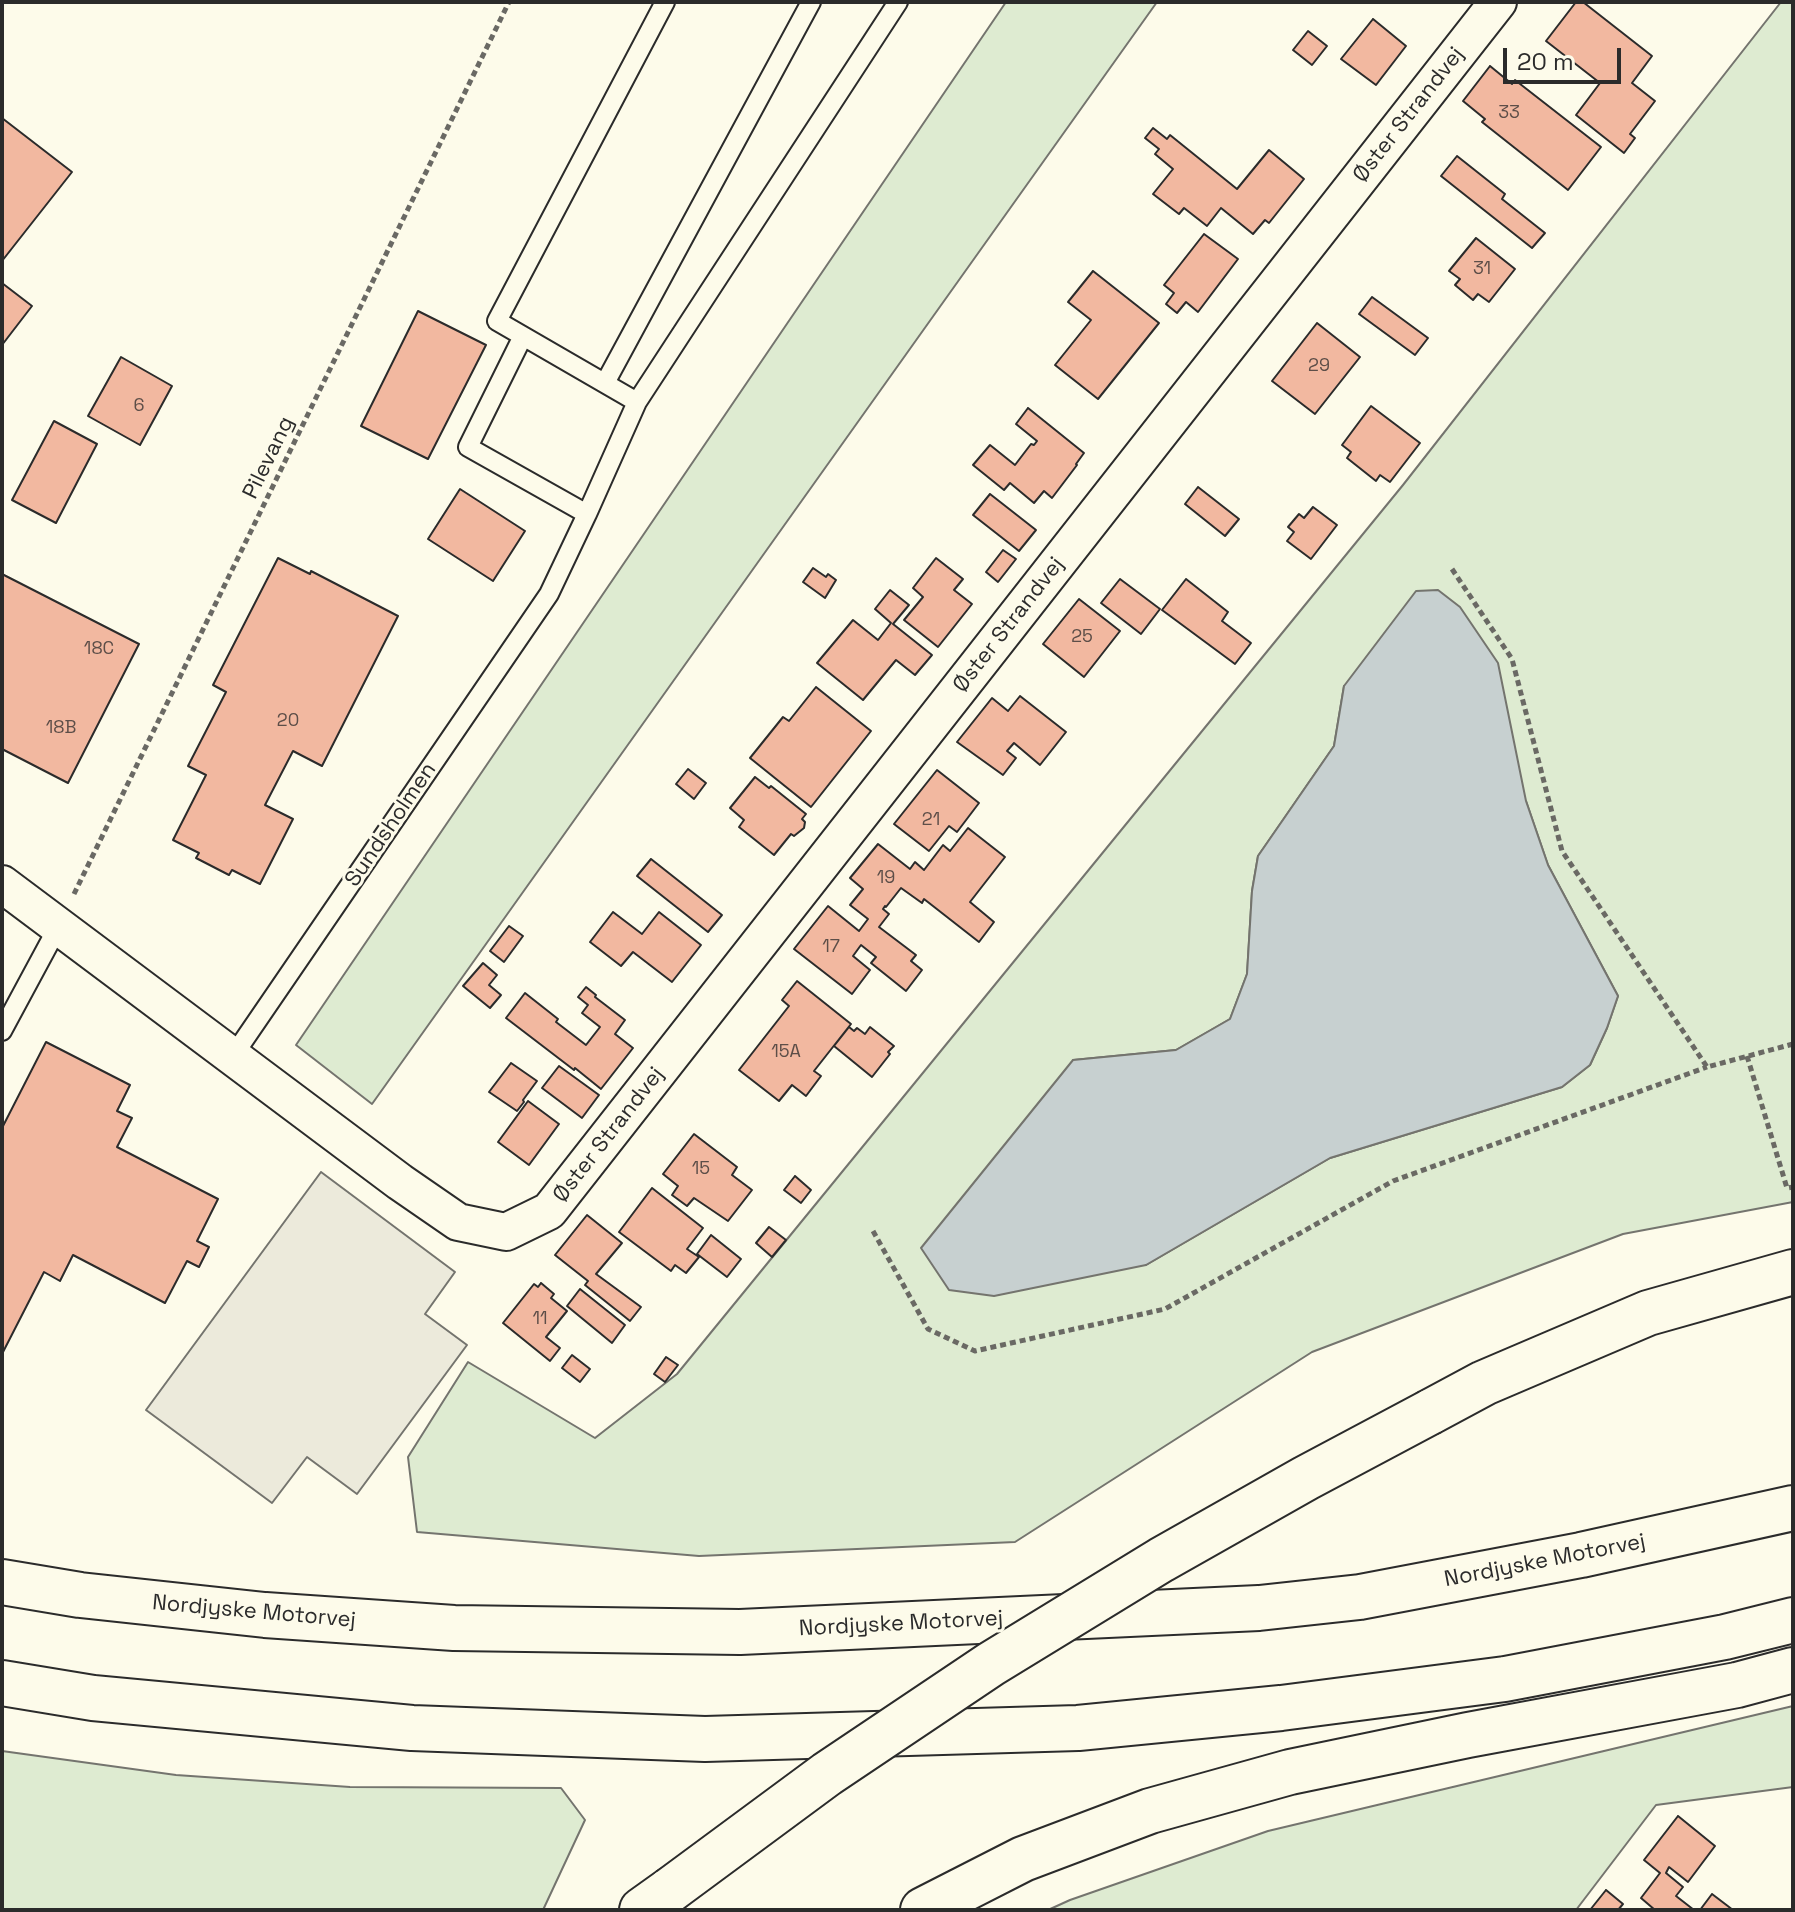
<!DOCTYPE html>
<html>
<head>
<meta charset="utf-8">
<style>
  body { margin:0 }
  #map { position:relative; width:1795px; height:1912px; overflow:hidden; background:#fdfbea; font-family:"Space Grotesk",sans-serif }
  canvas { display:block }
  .frame { position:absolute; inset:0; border:4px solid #2b2b2b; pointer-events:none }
  .scale { position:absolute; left:1503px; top:48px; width:118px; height:36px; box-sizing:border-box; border:4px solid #2b2b2b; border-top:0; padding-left:10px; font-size:24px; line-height:28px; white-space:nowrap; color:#2b2b2b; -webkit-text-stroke:6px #fdfbea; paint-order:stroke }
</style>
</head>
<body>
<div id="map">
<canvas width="1795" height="1912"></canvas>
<div class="frame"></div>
<div class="scale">20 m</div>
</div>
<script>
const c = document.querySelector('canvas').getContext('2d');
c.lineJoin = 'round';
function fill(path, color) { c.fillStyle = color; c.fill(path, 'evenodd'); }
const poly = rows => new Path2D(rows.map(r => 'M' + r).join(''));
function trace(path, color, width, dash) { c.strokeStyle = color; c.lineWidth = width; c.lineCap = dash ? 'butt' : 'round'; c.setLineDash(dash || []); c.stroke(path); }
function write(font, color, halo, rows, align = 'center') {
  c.font = font + ' "Space Grotesk",sans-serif'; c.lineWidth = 6; c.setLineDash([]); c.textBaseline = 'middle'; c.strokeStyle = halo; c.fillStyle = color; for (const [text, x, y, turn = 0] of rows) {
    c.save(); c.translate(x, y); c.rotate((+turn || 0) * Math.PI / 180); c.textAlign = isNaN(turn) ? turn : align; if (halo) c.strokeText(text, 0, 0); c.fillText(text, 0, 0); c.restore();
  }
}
const green = poly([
  [1006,2,1157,2,372,1104,296,1045,1006,2],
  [1781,2,1793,2,1793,1202,1623,1234,1312,1352,1015,1542,699,1556,417,1532,408,1457,468,1362,595,1438,677,1374,1403,485,1781,2],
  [1344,686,1526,801,1548,865,1618,996,1607,1028,1590,1065,1562,1087,1330,1158,1146,1265,1073,1060,1176,1050,1230,1019,1247,974,1252,891,1258,856,1334,746,1344,686],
  [1793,1706,1793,1787,1656,1805,1576,1910,1048,1910,1070,1900,1268,1831,1793,1706],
  [2,1751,176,1775,350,1787,561,1788,585,1820,543,1910,2,1910,2,1751]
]);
fill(green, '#deebd1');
trace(green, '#74746e', 2);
const parking = poly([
  [321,1172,455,1272,425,1314,467,1345,357,1494,307,1457,272,1503,146,1410,321,1172]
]);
fill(parking, '#eceadb');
trace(parking, '#74746e', 2);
const water = poly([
  [1438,590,1460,607,1498,663,1526,801,1548,865,1618,996,1607,1028,1590,1065,1562,1087,1330,1158,1146,1265,994,1296,949,1290,921,1248,1073,1060,1176,1050,1230,1019,1247,974,1252,891,1258,856,1334,746,1344,686,1416,591,1438,590]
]);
fill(water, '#c7d0d0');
trace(water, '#74746e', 2);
const building = poly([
  [1576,2,1583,2,1652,56,1632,83,1655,101,1630,134,1635,138,1624,153,1576,115,1600,83,1546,41,1576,2],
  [1373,19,1406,46,1376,85,1341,59,1373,19],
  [1308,31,1327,46,1312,65,1293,50,1308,31],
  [1490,66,1512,84,1515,80,1601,147,1568,190,1482,122,1485,119,1463,101,1490,66],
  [2,118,72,172,2,261,2,118],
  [1153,128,1167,139,1170,135,1237,189,1269,150,1304,179,1269,223,1265,220,1253,234,1221,208,1207,226,1184,208,1179,214,1153,194,1173,169,1155,154,1159,149,1145,138,1153,128],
  [1457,156,1505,194,1502,199,1545,233,1532,248,1441,176,1457,156],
  [1204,234,1238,259,1198,312,1186,302,1177,313,1166,304,1174,293,1164,285,1204,234],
  [1476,238,1515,269,1489,302,1478,294,1473,300,1455,285,1460,279,1449,271,1476,238],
  [1093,271,1159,323,1098,399,1055,365,1091,320,1068,302,1093,271],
  [2,283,32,306,2,345,2,283],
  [1372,297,1428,338,1415,355,1359,314,1372,297],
  [418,311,486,345,428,459,361,426,418,311],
  [1317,323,1360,357,1315,414,1272,381,1317,323],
  [121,357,172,386,140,445,88,416,121,357],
  [1371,406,1420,443,1390,482,1380,475,1376,481,1347,458,1351,452,1342,445,1371,406],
  [1028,408,1084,453,1076,464,1077,465,1052,498,1044,491,1034,503,1010,483,1004,490,973,465,990,445,1015,465,1031,444,1034,445,1037,441,1016,424,1028,408],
  [54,421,97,444,56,523,12,500,54,421],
  [1198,487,1239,519,1225,536,1185,504,1198,487],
  [460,489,525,531,493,581,428,539,460,489],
  [990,494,1036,530,1019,551,973,515,990,494],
  [1313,507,1337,525,1311,559,1287,541,1294,532,1288,527,1299,514,1304,518,1313,507],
  [1003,550,1016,559,998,582,986,572,1003,550],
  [278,558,310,574,311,571,398,616,322,766,293,751,265,805,293,819,260,884,232,870,229,875,196,858,199,853,173,840,206,775,188,766,226,692,213,685,278,558],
  [936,558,963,579,954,590,972,604,938,647,904,620,923,597,913,588,936,558],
  [813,568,826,577,828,574,836,580,825,598,803,582,813,568],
  [2,574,139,644,68,783,2,749,2,574],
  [1120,579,1160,609,1141,634,1101,603,1120,579],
  [1186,579,1228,612,1222,621,1251,643,1235,664,1162,610,1186,579],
  [890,590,909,605,893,624,932,655,915,675,896,660,863,700,817,663,853,620,878,640,891,623,875,609,890,590],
  [1079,599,1120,631,1084,677,1043,644,1079,599],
  [816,687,871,731,811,807,750,758,783,717,789,721,816,687],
  [1020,696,1066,732,1040,765,1014,743,1007,751,1016,758,1003,775,957,742,992,698,1008,711,1020,696],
  [688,769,706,783,694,799,676,784,688,769],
  [937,770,979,803,957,832,949,826,929,851,894,824,937,770],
  [755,777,769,788,771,786,806,814,802,819,805,822,804,828,794,836,791,834,774,855,739,827,744,820,730,808,755,777],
  [968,828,1005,857,970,902,994,922,979,942,924,899,922,903,901,888,886,907,885,906,883,909,889,914,879,927,916,955,911,961,922,970,906,991,871,963,876,957,861,945,853,956,870,970,852,994,794,949,828,906,859,931,868,919,850,905,863,889,850,878,878,844,910,869,915,862,924,870,943,845,950,851,968,828],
  [651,859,722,915,708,932,637,876,651,859],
  [613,912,642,934,659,912,701,945,672,982,633,952,621,966,590,942,613,912],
  [509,926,523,936,504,962,490,951,509,926],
  [483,963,497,975,489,985,501,995,490,1008,463,986,483,963],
  [797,981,851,1024,814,1071,821,1076,806,1096,792,1085,779,1101,739,1070,789,1006,782,1000,797,981],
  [586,987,596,995,595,997,625,1020,615,1034,633,1048,601,1089,575,1068,574,1070,506,1018,525,993,558,1019,556,1022,586,1045,600,1027,582,1013,588,1005,578,997,586,987],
  [849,1027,854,1031,857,1028,865,1034,870,1027,894,1046,888,1052,890,1054,872,1077,834,1046,849,1027],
  [46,1042,130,1085,117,1111,132,1118,117,1147,218,1199,197,1241,209,1247,199,1267,187,1261,165,1303,73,1255,60,1281,44,1272,2,1354,2,1128,46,1042],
  [511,1063,537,1081,523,1100,524,1102,517,1111,489,1092,511,1063],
  [559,1066,599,1095,582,1118,542,1088,559,1066],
  [528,1101,559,1124,529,1165,498,1142,528,1101],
  [694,1134,737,1167,732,1175,752,1190,728,1221,694,1198,687,1206,672,1195,678,1186,663,1174,694,1134],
  [795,1176,811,1190,801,1203,784,1190,795,1176],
  [652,1188,703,1228,687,1249,699,1257,686,1273,675,1265,671,1271,619,1232,652,1188],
  [587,1215,622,1243,596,1274,641,1307,630,1321,585,1285,588,1281,555,1255,587,1215],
  [769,1227,786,1240,772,1257,756,1243,769,1227],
  [711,1235,741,1259,727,1277,697,1254,711,1235],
  [541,1283,554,1294,551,1298,567,1311,546,1337,560,1348,550,1361,503,1323,534,1284,538,1287,541,1283],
  [580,1289,625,1325,612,1343,567,1306,580,1289],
  [572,1355,590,1369,580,1382,562,1368,572,1355],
  [666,1357,678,1365,665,1382,654,1374,666,1357],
  [1678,1816,1715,1846,1688,1882,1669,1867,1666,1873,1683,1887,1676,1896,1694,1910,1655,1910,1641,1898,1660,1873,1644,1860,1678,1816],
  [1606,1890,1623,1904,1618,1910,1590,1910,1606,1890],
  [1712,1894,1733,1910,1700,1910,1712,1894]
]);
fill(building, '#f2b8a0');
trace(building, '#2b2b2b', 2);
const lane = poly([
  [523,336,468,447,587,514],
  [605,383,811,2],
  [637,402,497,321,665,2],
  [2,1031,58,927],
  [233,1056,549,594,587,514,637,402,898,2]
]);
const street = poly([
  [2,884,400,1182,458,1222,506,1232,549,1211,1498,2]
]);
const highway = poly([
  [1430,1412,1484,1383,1648,1313,1793,1272],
  [2,1582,80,1595,265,1615,454,1628,740,1632,1259,1608,1360,1597,1581,1555,1793,1508],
  [2,1683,93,1698,412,1728,705,1739,1078,1728,1281,1708,1505,1679,1725,1637,1793,1620],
  [642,1910,670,1890],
  [923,1910,1023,1859,1150,1811,1290,1772,1468,1735,1737,1685,1793,1670]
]);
trace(lane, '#2b2b2b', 22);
trace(street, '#2b2b2b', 40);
trace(highway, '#2b2b2b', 48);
trace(poly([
  [1452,569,1512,659,1562,851,1707,1067,1793,1044],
  [74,894,509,2],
  [1747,1056,1787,1188,1793,1187],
  [873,1231,928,1329,975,1351,1165,1309,1393,1181,1707,1067]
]), '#6a6964', 5, [6, 4]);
trace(lane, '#fdfbea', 18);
trace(street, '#fdfbea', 36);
trace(highway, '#fdfbea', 44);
const highwayBridge = poly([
  [670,1890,827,1774,991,1664,1161,1560,1306,1478,1430,1412]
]);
trace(highwayBridge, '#2b2b2b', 48, []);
trace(highwayBridge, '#fdfbea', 44);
write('18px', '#5d4e48', null, [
  ["33",1509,113],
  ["31",1482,269],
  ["29",1319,366],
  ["6",139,406],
  ["25",1082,637],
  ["18C",99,649],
  ["20",288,721],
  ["18B",61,728],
  ["21",931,820],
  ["19",886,878],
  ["17",831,947],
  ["15A",786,1052],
  ["15",701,1169],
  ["11",540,1319]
]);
write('22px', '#2b2b2b', '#fdfbea', [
  ["Øster Strandvej",1409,115,-52],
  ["Pilevang",269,458,-64],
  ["Øster Strandvej",1009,625,-52],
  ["Sundsholmen",391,825,-56],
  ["Øster Strandvej",609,1135,-52],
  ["Nordjyske Motorvej",1545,1561,-11],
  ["Nordjyske Motorvej",254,1612,5],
  ["Nordjyske Motorvej",901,1624,-3]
]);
</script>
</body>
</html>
